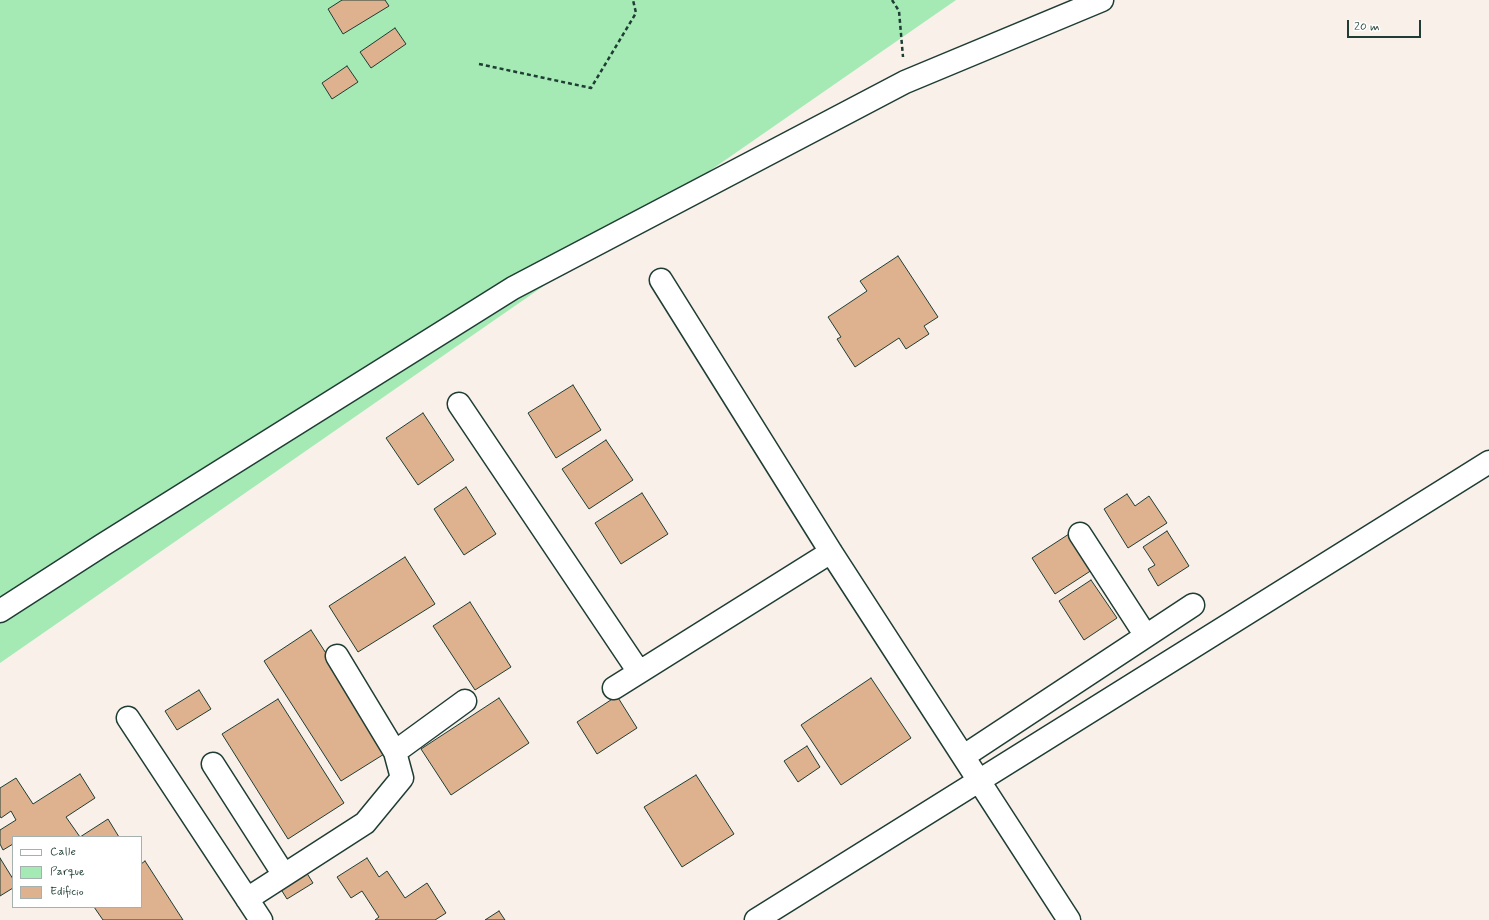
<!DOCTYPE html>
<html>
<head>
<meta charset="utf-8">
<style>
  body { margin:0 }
  #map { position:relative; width:1489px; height:920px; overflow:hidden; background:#f8f0e9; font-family:Mynerve,sans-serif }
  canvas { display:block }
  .legend { position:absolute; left:12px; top:836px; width:130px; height:72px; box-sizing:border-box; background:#fff; border:1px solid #a5b1ae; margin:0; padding:5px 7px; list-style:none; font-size:12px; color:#1f3d34 }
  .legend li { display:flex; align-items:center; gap:8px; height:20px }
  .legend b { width:20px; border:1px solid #a5b1ae }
  .scale { position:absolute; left:1347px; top:20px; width:74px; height:18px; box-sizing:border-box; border:2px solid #1f3d34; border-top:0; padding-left:5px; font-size:12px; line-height:14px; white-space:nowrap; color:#1f3d34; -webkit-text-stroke:3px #fff; paint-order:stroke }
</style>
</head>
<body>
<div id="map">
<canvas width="1489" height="920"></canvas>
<ul class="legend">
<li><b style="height:5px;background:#fff"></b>Calle</li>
<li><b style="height:11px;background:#a5eab5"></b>Parque</li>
<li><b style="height:11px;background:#deb28f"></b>Edificio</li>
</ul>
<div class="scale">20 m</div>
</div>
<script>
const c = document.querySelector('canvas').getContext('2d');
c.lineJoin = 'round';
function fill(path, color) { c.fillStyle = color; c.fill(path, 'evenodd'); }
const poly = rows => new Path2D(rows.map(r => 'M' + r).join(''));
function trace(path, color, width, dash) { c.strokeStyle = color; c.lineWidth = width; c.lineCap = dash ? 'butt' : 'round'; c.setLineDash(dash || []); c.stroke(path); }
fill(poly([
  [0,0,956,0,0,663]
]), '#a5eab5');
const building = poly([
  [342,0,385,0,389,6,343,34,328,9,342,0],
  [395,28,406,44,371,68,360,52,395,28],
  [347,66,358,82,332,99,322,83,347,66],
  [898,256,938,317,924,326,929,334,906,349,899,338,855,367,837,339,841,337,828,317,867,291,860,281,898,256],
  [573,385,601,430,556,458,528,413,573,385],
  [423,413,454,460,418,485,386,438,423,413],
  [606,440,633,480,589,509,562,469,606,440],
  [466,487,496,534,464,555,434,509,466,487],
  [642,493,668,534,621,564,595,523,642,493],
  [1127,494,1135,506,1149,496,1167,523,1128,548,1104,509,1127,494],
  [1167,531,1189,566,1158,586,1148,569,1155,565,1143,547,1167,531],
  [1069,534,1092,570,1055,594,1032,558,1069,534],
  [405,557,435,604,358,652,329,606,405,557],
  [1091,580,1117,618,1084,640,1059,601,1091,580],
  [470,602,511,667,475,690,433,626,470,602],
  [311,630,389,751,341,781,264,661,311,630],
  [871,678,911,738,841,785,801,725,871,678],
  [199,690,211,709,177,730,165,711,199,690],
  [617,696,637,728,597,754,577,722,617,696],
  [499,698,529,743,451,795,421,749,499,698],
  [278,699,344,803,288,839,222,734,278,699],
  [807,746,820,767,798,782,784,761,807,746],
  [80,774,95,798,66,817,80,837,108,819,119,837,13,837,13,844,3,850,0,844,0,830,16,820,11,811,1,818,0,816,0,788,16,778,33,804,80,774],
  [696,775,734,834,682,867,644,807,696,775],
  [0,858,13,879,13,888,0,896,0,858],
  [367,858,379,877,387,871,405,898,427,883,446,913,435,920,375,920,379,917,362,891,351,898,337,877,367,858],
  [145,861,183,920,103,920,94,907,141,907,141,864,145,861],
  [303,867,313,883,287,899,277,883,303,867],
  [499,911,505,920,485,920,499,911]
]);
fill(building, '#deb28f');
trace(building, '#1f3d34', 1);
const street = poly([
  [661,280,831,552,1069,920],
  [459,404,639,672],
  [1080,534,1146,636],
  [0,611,101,546,513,288,905,82,1102,0],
  [614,688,831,552],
  [128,718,261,920],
  [395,752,465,701],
  [964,756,1193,605],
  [213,764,284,875],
  [247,899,365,823,402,778,395,752,337,656],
  [756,920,1489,462]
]);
trace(street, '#1f3d34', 25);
trace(poly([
  [892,0,899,11,903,57],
  [479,64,591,88,636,13,633,0]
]), '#1f3d34', 2.5, [4, 3]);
trace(street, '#fff', 22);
</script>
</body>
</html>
